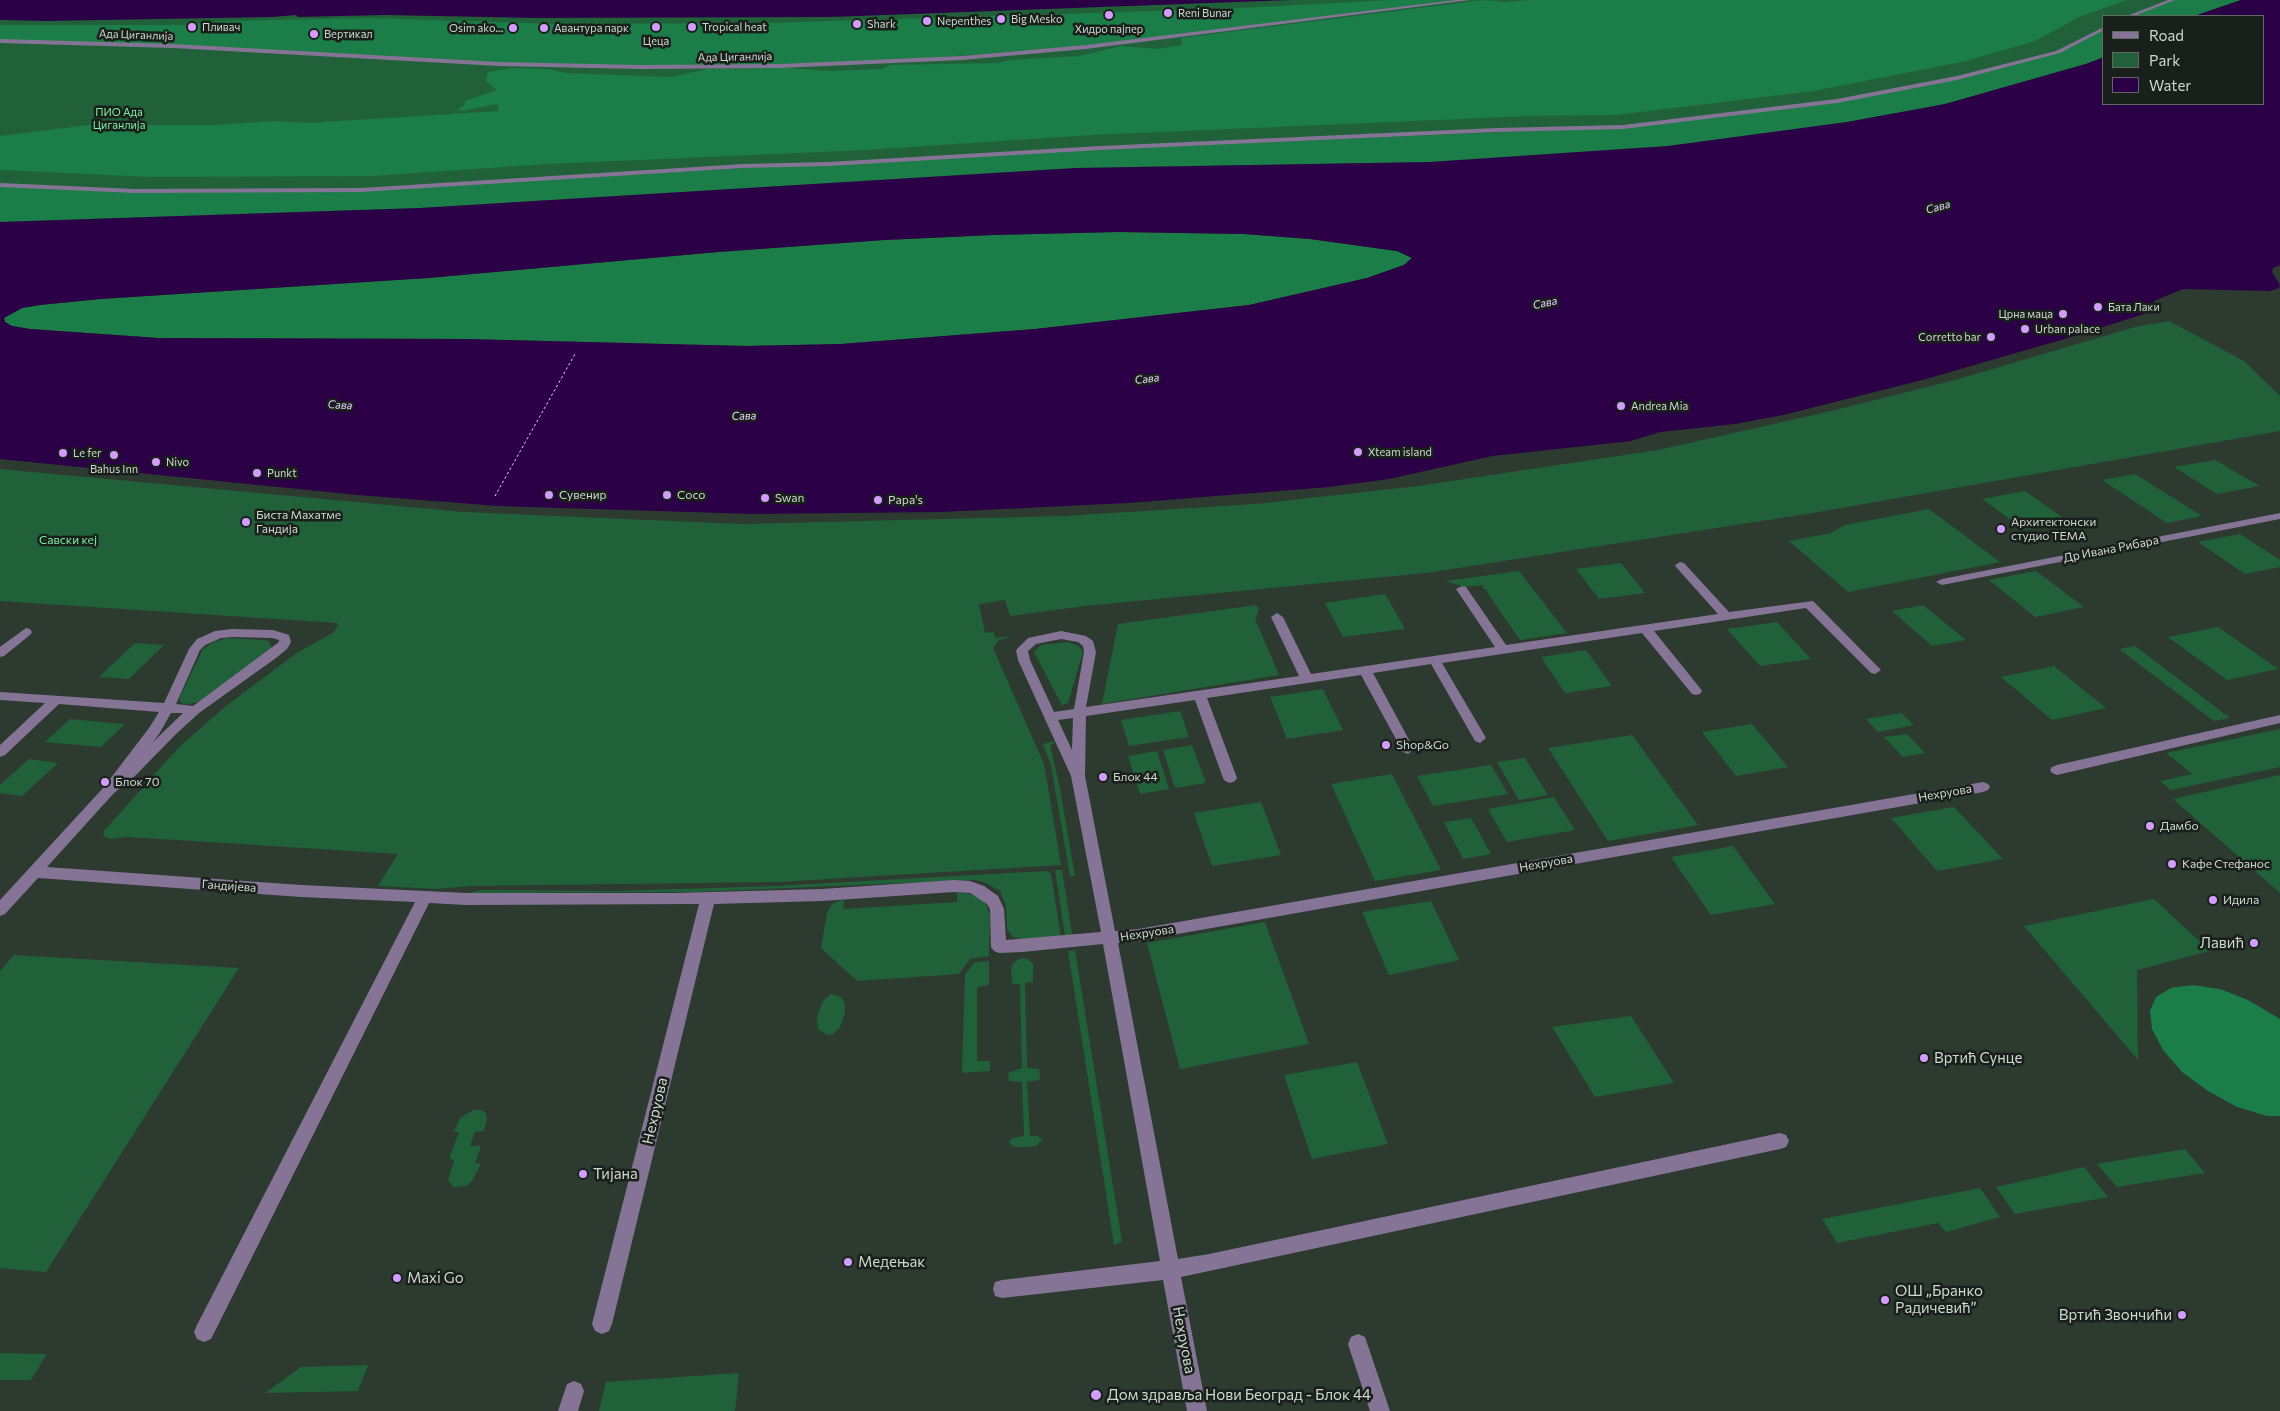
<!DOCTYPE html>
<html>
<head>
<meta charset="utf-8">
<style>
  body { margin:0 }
  #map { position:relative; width:2280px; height:1411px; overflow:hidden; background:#2c3a30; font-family:Commissioner,sans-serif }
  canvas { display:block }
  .legend { position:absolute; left:2102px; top:15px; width:162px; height:90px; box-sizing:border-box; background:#191f1a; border:1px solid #616963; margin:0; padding:6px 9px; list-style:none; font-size:15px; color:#ced7d0 }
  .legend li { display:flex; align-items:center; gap:10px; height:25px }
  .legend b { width:25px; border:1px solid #616963 }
</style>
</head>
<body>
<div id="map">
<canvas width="2280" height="1411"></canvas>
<ul class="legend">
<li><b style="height:6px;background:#867496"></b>Road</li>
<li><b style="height:14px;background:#21613a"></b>Park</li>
<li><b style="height:14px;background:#2c0046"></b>Water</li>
</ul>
</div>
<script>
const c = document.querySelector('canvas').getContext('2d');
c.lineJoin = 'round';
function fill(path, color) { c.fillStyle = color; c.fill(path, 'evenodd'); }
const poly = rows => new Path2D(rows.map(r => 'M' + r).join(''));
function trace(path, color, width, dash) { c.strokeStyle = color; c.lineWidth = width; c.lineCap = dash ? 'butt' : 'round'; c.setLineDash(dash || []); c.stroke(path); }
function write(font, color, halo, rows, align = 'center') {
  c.font = font + ' Commissioner,sans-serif'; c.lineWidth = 5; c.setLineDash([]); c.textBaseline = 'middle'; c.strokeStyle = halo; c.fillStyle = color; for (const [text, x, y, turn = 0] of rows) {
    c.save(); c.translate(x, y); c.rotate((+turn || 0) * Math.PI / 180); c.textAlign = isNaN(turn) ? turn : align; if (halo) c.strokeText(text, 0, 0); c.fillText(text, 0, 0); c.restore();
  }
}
fill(poly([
  [0,0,2280,0,2255,16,2104,16,2104,73,1736,158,0,243],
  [2169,321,2244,361,2280,396,2280,431,1807,514,1426,573,1085,606,1010,616,1005,600,979,604,985,633,994,632,995,638,1013,636,999,640,993,648,1044,764,1061,865,778,882,470,886,437,889,378,886,398,854,209,842,128,837,111,839,105,837,103,832,179,747,226,706,298,652,333,633,338,625,337,623,0,601,0,469,464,512,741,524,1064,516,1255,504,1418,486,1658,450,1827,412,1955,380,2135,327],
  [2215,460,2260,486,2217,494,2174,467],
  [2135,474,2202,516,2167,523,2102,480],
  [2025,491,2069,522,2025,530,1982,499],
  [1929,509,2000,562,1848,592,1789,541,1831,533,1845,525],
  [2240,534,2280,560,2280,567,2245,574,2198,542],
  [1621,563,1645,593,1599,599,1576,569],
  [1519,571,1567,633,1520,640,1482,585,1465,587,1446,581],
  [2036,571,2084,607,2035,617,1989,580],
  [1385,594,1405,629,1343,637,1325,603],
  [1256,605,1259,610,1255,619,1279,675,1102,704,1118,624],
  [1923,605,1966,640,1932,646,1892,611],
  [1777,622,1811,659,1760,666,1727,629],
  [2218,627,2278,669,2227,680,2168,637],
  [227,638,264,640,269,641,271,646,271,649,203,700,190,704,181,703,179,699,203,649,213,642],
  [1068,642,1079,646,1083,652,1068,703,1062,705,1034,652,1041,645],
  [135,643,164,645,129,679,99,677],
  [2135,646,2230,718,2214,721,2119,649],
  [1586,650,1612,686,1565,693,1541,657],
  [2054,666,2106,708,2052,720,2001,677],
  [1323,689,1343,730,1287,739,1270,697],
  [1180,711,1189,737,1129,746,1121,720],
  [1901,713,1914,725,1878,732,1866,719],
  [70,719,124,724,125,724,101,747,45,742],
  [1752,724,1788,767,1736,776,1702,732],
  [2280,729,2280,767,2171,790,2160,781,2192,774,2166,753],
  [1907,734,1925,753,1903,757,1884,737],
  [1632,735,1698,825,1608,841,1548,748],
  [1054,741,1055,743,1050,745,1060,788,1075,876,1070,876,1051,765,1043,744],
  [1192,745,1206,783,1175,788,1163,750],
  [1157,751,1169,789,1140,794,1128,756],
  [1525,758,1548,795,1519,800,1497,762],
  [29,759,58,763,22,796,0,793,0,785],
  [1491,765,1508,794,1433,806,1417,776],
  [1392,774,1441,870,1375,881,1331,784],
  [2280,775,2280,893,2173,799],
  [1554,797,1575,830,1507,842,1488,809],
  [1261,802,1281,855,1212,866,1194,813],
  [1954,807,2003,859,1937,871,1891,818],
  [1471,818,1491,854,1463,859,1444,822],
  [1733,846,1775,904,1711,915,1671,857],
  [1055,870,1062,870,1072,934,1065,936],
  [1047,871,1051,874,1061,937,1021,939,1013,937,1007,929,1006,906,1000,891,984,882,975,880,694,892,468,893,481,890,615,891,775,886],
  [957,892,970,894,982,900,986,904,990,916,989,956,970,959,959,974,857,981,821,948,827,913,831,905,835,902,844,900,843,909,957,902],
  [2154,899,2210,951,2137,970,2138,1060,2024,926],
  [1431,901,1459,960,1389,975,1362,912],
  [1265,922,1309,1044,1180,1069,1147,943],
  [1075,950,1122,1242,1114,1245,1068,951],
  [14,955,239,968,46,1272,0,1268,0,971],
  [1021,958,1028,959,1033,964,1033,982,1025,983,1027,1068,1039,1069,1040,1075,1039,1080,1027,1082,1030,1136,1038,1136,1042,1140,1036,1146,1028,1147,1015,1147,1009,1143,1012,1138,1024,1136,1022,1082,1009,1081,1008,1073,1022,1068,1020,984,1012,984,1011,969,1013,963],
  [989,961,989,985,977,987,977,1061,990,1061,990,1071,962,1073,965,974,975,962],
  [831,994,841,997,845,1004,845,1013,840,1027,833,1034,827,1035,818,1029,817,1017,823,1001],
  [1631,1016,1674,1083,1595,1097,1552,1027],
  [1357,1062,1388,1144,1312,1159,1284,1075],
  [474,1110,481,1110,486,1113,487,1118,484,1131,475,1132,470,1146,481,1146,475,1163,481,1164,472,1181,466,1186,453,1187,448,1180,454,1161,452,1159,449,1159,459,1132,454,1132,460,1118],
  [2185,1149,2205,1173,2117,1187,2097,1164],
  [2084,1167,2108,1197,2015,1214,1996,1187],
  [1980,1188,2000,1217,1946,1232,1938,1223,1837,1243,1822,1219],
  [0,1353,47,1354,31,1380,0,1380],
  [368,1365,358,1391,265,1393,301,1367],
  [739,1373,735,1411,599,1411,606,1382]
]), '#21613a');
fill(poly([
  [1393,0,1468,0,1156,40,856,64,576,67,163,45,0,41,0,25,188,25,220,21,369,18,555,24,766,23,1219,9],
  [1482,0,1506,2,1530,0,2127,0,2079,17,2035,41,1966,61,1814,91,1616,115,1529,116,1092,135,865,150,548,164,372,176,151,177,0,170,0,136,89,125,215,125,273,121,307,123,499,111,497,104,462,111,457,110,465,105,465,101,497,90,486,81,488,72,512,68,548,69,565,73,671,77,707,69,791,68,829,71,882,69,890,65,998,63,1010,60,1080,56,1121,46,1158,49,1182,45,1181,38],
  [2173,0,2241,0,2194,16,2130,16],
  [2104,28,2104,57,2094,61,1945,104,1847,122,1668,146,1430,162,1076,168,420,208,0,222,0,185,135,191,361,190,992,154,1623,127,1837,101,1957,78,2058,52],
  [1118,232,1244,234,1310,239,1397,251,1412,258,1404,265,1367,278,1249,305,1035,329,841,344,746,346,464,339,158,338,30,329,12,326,5,322,4,318,22,308,40,305,100,299,428,278,718,252,884,240,993,235],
  [2193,985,2220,989,2248,1000,2280,1019,2280,1116,2267,1116,2237,1107,2208,1091,2182,1072,2163,1050,2152,1029,2150,1011,2156,997,2171,988]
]), '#1b7d47');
fill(poly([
  [0,0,1291,0,831,17,536,18,385,15,298,17,296,15,273,17,46,21,0,20],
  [2241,0,2280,0,2280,265,2273,268,2272,272,2280,285,2279,288,2270,291,2183,289,2154,301,2153,311,2078,335,1926,379,1783,415,1735,424,1660,432,1631,441,1492,456,1389,479,1329,487,1128,503,941,512,753,514,497,506,358,495,0,459,0,222,420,208,1076,168,1430,162,1668,146,1847,122,1945,104,2086,64,2104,57,2104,104,2264,104,2264,16,2194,16],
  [1118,232,1244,234,1310,239,1397,251,1412,258,1404,265,1367,278,1249,305,1035,329,841,344,746,346,464,339,158,338,30,329,12,326,5,322,4,318,22,308,40,305,100,299,428,278,718,252,884,240,993,235]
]), '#2c0046');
trace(poly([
  [495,496,575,354]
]), '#e5cff9', 1, [2.5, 2.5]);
fill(poly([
  [1456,0,1470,0,1086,49,962,60,780,68,640,69,499,66,173,48,0,43,0,39,173,44,499,62,640,65,780,64,962,56,1086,45,1456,0],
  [2168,0,2175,0,2134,16,2127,16,2168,0],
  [2104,27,2104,30,2060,53,1957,80,1837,103,1623,129,1496,132,1100,150,829,166,743,168,361,192,135,193,0,187,0,183,135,189,361,188,743,164,829,162,1100,146,1496,128,1623,125,1837,99,1957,76,2056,51,2104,27],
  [2280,513,2280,519,1942,585,1936,582,1942,579,2280,513],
  [1680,562,1684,563,1729,612,1813,601,1881,670,1875,674,1871,673,1806,608,1654,631,1700,688,1702,691,1700,694,1696,695,1692,694,1642,633,1442,663,1486,738,1480,743,1475,741,1431,664,1373,673,1414,749,1408,754,1403,752,1361,675,1207,698,1237,778,1235,781,1230,783,1225,781,1223,778,1195,700,1086,716,1085,776,1115,931,1138,929,1983,782,1988,784,1990,787,1988,790,1983,792,1138,941,1118,943,1178,1259,1209,1254,1780,1133,1786,1135,1789,1141,1786,1147,1780,1149,1181,1277,1207,1411,1187,1411,1163,1280,1002,1298,995,1296,993,1289,995,1282,1002,1280,1160,1261,1103,944,1022,952,999,953,994,951,991,947,990,909,987,904,970,893,954,892,822,901,714,904,612,1324,609,1331,602,1334,595,1331,592,1324,699,904,466,905,429,903,211,1339,204,1342,197,1339,194,1332,197,1325,415,902,301,897,38,878,5,914,0,916,0,900,104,787,149,728,159,712,59,704,5,755,0,757,0,745,45,703,0,700,0,692,164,703,189,649,197,639,215,631,232,629,273,630,289,635,291,642,287,649,276,658,199,713,176,734,133,778,114,793,47,867,301,885,466,893,674,893,822,889,954,880,970,881,984,886,998,896,1004,909,1006,940,1101,932,1071,776,1018,660,1016,650,1028,638,1061,631,1086,636,1093,641,1096,652,1086,707,1299,676,1271,617,1277,613,1283,617,1311,674,1495,647,1456,589,1462,586,1466,587,1506,645,1718,614,1676,567,1675,565,1680,562],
  [232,637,272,638,279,640,279,642,193,706,176,704,200,650,205,645,221,638,232,637],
  [1061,639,1078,642,1083,646,1084,652,1074,709,1054,712,1030,660,1028,651,1036,644,1061,639],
  [171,713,183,713,153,742,159,734,171,713],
  [1073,718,1072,750,1058,720,1073,718],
  [26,628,30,629,32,632,30,635,4,656,0,657,0,647,26,628],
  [2280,715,2280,723,2057,775,2052,773,2050,770,2052,767,2057,765,2280,715],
  [1358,1334,1365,1337,1390,1411,1370,1411,1348,1344,1351,1337,1358,1334],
  [574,1381,581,1384,584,1391,578,1411,558,1411,567,1384,574,1381]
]), '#867496');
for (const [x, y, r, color] of [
  [1168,13,5,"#d29dfd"],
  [1109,15,5,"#d29dfd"],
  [1001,19,5,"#d29dfd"],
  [927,21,5,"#d29dfd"],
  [857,24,5,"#d29dfd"],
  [192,27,5,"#d29dfd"],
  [656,27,5,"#d29dfd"],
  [692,27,5,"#d29dfd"],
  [513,28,5,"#d29dfd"],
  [544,28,5,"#d29dfd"],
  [314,34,5,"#d29dfd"],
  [2098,307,5,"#d29dfd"],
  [2063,314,5,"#d29dfd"],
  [2025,329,5,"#d29dfd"],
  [1991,337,5,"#d29dfd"],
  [1621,406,5,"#d29dfd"],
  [1358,452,5,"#d29dfd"],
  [63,453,5,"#d29dfd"],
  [114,455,5,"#d29dfd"],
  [156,462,5,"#d29dfd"],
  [257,473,5,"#d29dfd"],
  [549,495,5,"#d29dfd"],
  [667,495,5,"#d29dfd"],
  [765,498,5,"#d29dfd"],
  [878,500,5,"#d29dfd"],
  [246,522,5,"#d29dfd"],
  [2001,529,5,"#d29dfd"],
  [1386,745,5,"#d29dfd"],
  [1103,777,5,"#d29dfd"],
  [105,782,5,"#d29dfd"],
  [2150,826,5,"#d29dfd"],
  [2172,864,5,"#d29dfd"],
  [2213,900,5,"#d29dfd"],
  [2254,943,5,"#d29dfd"],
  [1924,1058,5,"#d29dfd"],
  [583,1174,5,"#d29dfd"],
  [848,1262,5,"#d29dfd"],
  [397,1278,5,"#d29dfd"],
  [1885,1300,5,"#d29dfd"],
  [2182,1315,5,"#d29dfd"],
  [1096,1395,6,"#d29dfd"]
]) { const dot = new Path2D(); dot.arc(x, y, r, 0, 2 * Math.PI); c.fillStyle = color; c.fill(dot); trace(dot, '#191f1a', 2); }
write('11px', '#ced7d0', '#191f1a', [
  ["Reni Bunar",1178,13],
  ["Big Mesko",1011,19],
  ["Nepenthes",937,21],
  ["Shark",867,24],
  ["Пливач",202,27],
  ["Tropical heat",702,27],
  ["Osim ako...",503,28,"right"],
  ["Авантура парк",554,28],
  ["Хидро пајпер",1109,29,"center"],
  ["Вертикал",324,34],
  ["Цеца",656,41,"center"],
  ["Бата Лаки",2108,307],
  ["Црна маца",2053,314,"right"],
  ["Urban palace",2035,329],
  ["Corretto bar",1981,337,"right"],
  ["Andrea Mia",1631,406],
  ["Xteam island",1368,452],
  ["Le fer",73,453],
  ["Nivo",166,462],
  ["Bahus Inn",114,469,"center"],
  ["Punkt",267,473]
], 'left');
write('11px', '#ced7d0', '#191f1a', [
  ["Ада Циганлија",136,35,2],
  ["Ада Циганлија",735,57,-1]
]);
write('11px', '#7cf2a6', '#191f1a', [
  ["ПИО Ада",119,112],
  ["Циганлија",119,125]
]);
write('italic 11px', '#e5cff9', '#191f1a', [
  ["Сава",1938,207,-15],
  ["Сава",1545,303,-12],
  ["Сава",1147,379,-7],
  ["Сава",340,405,3],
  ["Сава",744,416,-2]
]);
write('12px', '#ced7d0', '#191f1a', [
  ["Сувенир",559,495],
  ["Coco",677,495],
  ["Swan",775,498],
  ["Papa's",888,500],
  ["Биста Махатме",256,515],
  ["Гандија",256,529],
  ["Архитектонски",2011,522],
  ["студио ТЕМА",2011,536],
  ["Shop&Go",1396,745],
  ["Блок 44",1113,777],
  ["Блок 70",115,782],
  ["Дамбо",2160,826],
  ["Кафе Стефанос",2182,864],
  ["Идила",2223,900]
], 'left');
write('12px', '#7cf2a6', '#191f1a', [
  ["Савски кеј",68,540]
]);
write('12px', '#ced7d0', '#191f1a', [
  ["Др Ивана Рибара",2111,549,-11],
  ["Нехруова",1945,793,-10],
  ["Нехруова",1546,863,-10],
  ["Гандијева",229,886,4],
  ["Нехруова",1147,933,-9]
]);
write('15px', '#ced7d0', '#191f1a', [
  ["Лавић",2244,943,"right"],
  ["Вртић Сунце",1934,1058],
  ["Тијана",593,1174],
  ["Медењак",858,1262],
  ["Maxi Go",407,1278],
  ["ОШ „Бранко",1895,1291],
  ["Радичевић”",1895,1308],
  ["Вртић Звончићи",2172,1315,"right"],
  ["Дом здравља Нови Београд - Блок 44",1107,1395]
], 'left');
write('15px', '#ced7d0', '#191f1a', [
  ["Нехруова",655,1111,-77],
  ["Нехруова",1184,1340,79]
]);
</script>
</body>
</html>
